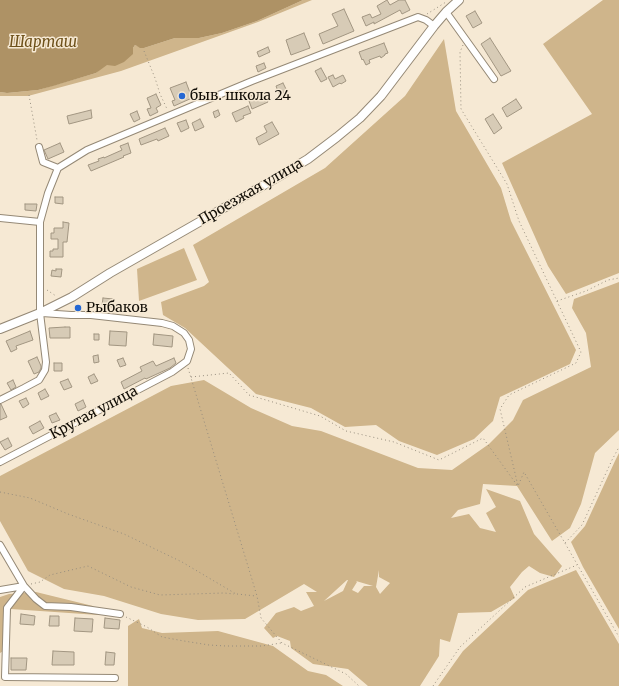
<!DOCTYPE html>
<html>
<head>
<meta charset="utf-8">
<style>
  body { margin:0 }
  canvas { display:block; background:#f6e9d4 }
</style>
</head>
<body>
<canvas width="619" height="686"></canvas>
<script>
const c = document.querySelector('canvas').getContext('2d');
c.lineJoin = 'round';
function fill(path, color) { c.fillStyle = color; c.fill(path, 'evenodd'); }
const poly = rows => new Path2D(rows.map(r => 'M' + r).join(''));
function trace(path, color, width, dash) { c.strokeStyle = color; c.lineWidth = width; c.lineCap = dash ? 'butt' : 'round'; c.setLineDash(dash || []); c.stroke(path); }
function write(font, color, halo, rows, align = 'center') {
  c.font = font + ' Merriweather,serif'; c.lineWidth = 3; c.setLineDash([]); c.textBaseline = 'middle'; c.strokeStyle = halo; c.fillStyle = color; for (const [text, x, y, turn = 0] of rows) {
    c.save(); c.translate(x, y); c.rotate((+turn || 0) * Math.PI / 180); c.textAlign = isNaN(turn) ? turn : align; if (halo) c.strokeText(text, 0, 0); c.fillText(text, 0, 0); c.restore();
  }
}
fill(poly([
  [303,0,312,0,258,22,121,71,28,96,0,96,0,92,7,93,38,90,96,73,102,67,133,48,135,45,144,48,175,38,199,38,222,33,257,21],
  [603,0,619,0,619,273,566,294,548,266,502,163,592,114,543,44],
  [444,39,456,111,501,188,511,221,576,350,570,364,500,397,493,421,474,439,437,455,399,441,376,425,345,427,311,408,256,394,185,328,163,315,161,302,204,286,209,282,193,245,325,168,405,96],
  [184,248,197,280,139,301,137,269],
  [619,282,619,430,595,453,581,504,570,528,552,541,517,486,483,484,480,504,458,510,451,518,469,514,480,528,496,532,486,513,496,507,486,489,520,501,534,534,562,566,554,577,540,573,529,566,522,572,510,587,515,598,491,612,458,613,450,642,440,639,439,656,420,686,368,686,348,669,313,664,291,648,290,641,277,636,273,638,264,628,276,613,294,607,301,611,314,606,306,592,317,592,304,584,245,619,198,620,161,614,104,596,64,589,28,571,0,521,0,476,171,386,204,380,251,408,292,426,321,431,418,468,452,470,489,444,513,420,523,400,591,367,586,333,572,308,574,299],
  [379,570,379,577,390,583,380,594,376,587],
  [348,580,343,591,324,601,347,580],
  [356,581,373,586,374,586,364,586,358,593,352,590,357,582],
  [619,453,619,629,583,567,571,542,585,526,615,461],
  [576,570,619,644,619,686,438,686,463,651,528,590],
  [36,592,93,606,98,615,11,609,5,650,0,653,0,686,0,597,9,594],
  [139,619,142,628,162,633,218,631,273,646,308,671,326,675,343,686,128,686,128,626]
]), '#cfb58b');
fill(poly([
  [0,0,303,0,257,21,222,33,199,38,175,38,144,48,140,48,137,46,135,45,133,48,133,54,124,62,115,66,107,65,96,73,53,86,38,90,7,93,0,92]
]), '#ae9265');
const building = poly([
  [387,0,390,5,399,0,405,0,410,10,402,14,400,10,374,24,374,22,366,26,362,17,370,14,372,18,381,14,377,6,387,0],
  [344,9,354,31,323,44,319,34,338,26,332,14,344,9],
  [475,11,482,23,473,28,466,16,475,11],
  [304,33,310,48,291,55,286,40,304,33],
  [490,38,511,71,501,76,481,44,490,38],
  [384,43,388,53,385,54,385,55,381,58,380,56,369,60,370,63,366,65,363,59,362,60,359,52,384,43],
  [268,47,270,52,259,57,257,52,268,47],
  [264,63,266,68,258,72,256,66,264,63],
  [321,68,327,79,321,82,315,71,321,68],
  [333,75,335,79,343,75,346,81,341,84,340,83,333,87,328,77,333,75],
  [186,82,192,98,174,106,172,101,175,100,170,88,186,82],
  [283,83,287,91,279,94,276,86,283,83],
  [156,94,161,105,156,108,158,112,150,116,147,109,151,108,147,98,156,94],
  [256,94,257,96,258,95,260,99,265,97,268,102,252,109,249,101,251,100,250,96,256,94],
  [516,99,522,108,507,117,502,108,516,99],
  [248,106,251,113,243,116,244,118,236,122,232,113,248,106],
  [91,110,92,118,69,124,67,116,91,110],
  [218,110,220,115,215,118,213,112,218,110],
  [137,111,140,119,134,122,130,114,137,111],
  [493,114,502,128,494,134,485,119,493,114],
  [200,119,204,127,195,131,192,123,200,119],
  [186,120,189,128,181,132,177,123,186,120],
  [272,122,279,134,259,145,256,138,267,132,264,126,272,122],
  [165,128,169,136,158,141,157,139,141,145,139,139,165,128],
  [60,143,64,152,48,159,44,150,60,143],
  [128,143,131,153,123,156,124,157,91,171,88,165,99,161,98,159,104,157,104,158,122,150,120,146,128,143],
  [55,197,63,197,63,204,55,203,55,197],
  [25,204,37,204,36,211,25,210,25,204],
  [63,222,69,223,67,242,63,242,63,257,50,257,50,251,53,251,53,249,58,249,58,239,51,239,51,233,54,233,54,228,63,228,63,222],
  [56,269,62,269,61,277,51,276,52,270,56,271,56,269],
  [103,298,113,299,112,307,102,305,103,298],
  [65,327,70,327,70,338,50,338,49,328,65,327],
  [30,331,33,340,16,346,17,349,11,352,6,341,30,331],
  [110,331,127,332,126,346,109,345,110,331],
  [94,334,99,334,99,340,94,340,94,334],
  [154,334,173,336,172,347,153,345,154,334],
  [98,355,99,362,94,363,93,356,98,355],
  [37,357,41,366,41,368,39,372,34,374,28,361,37,357],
  [123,358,126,365,120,367,117,360,123,358],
  [174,358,176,363,170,368,146,379,145,378,124,389,121,382,142,371,140,367,153,361,156,366,174,358],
  [54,363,62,363,62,371,54,371,54,363],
  [94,374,98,381,91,384,88,377,94,374],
  [68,379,72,387,64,390,60,382,68,379],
  [13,380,16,387,11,390,7,383,13,380],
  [45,389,49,396,41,400,38,393,45,389],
  [26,398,29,404,23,408,19,401,26,398],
  [83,400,86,407,78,411,75,404,83,400],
  [0,404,1,404,7,417,0,420,0,404],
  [56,413,60,420,52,423,49,416,56,413],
  [40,421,44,428,33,434,29,427,40,421],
  [8,438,12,446,5,450,0,442,8,438],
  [21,614,35,616,34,625,20,624,21,614],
  [50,616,59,616,59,626,49,626,50,616],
  [75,618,93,619,92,632,74,631,75,618],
  [105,618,120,620,119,629,104,628,105,618],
  [53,651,74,652,74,665,52,665,53,651],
  [106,652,115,653,114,665,105,665,106,652],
  [11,658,27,658,26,670,11,670,11,658]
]);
fill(building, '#d7cbb6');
trace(building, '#a29682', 1);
const minor = poly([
  [446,12,494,79],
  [39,147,43,162,58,168],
  [0,218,40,222],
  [0,400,24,388,39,380,45,370,46,362,40,313,40,222,48,193,58,168,87,150,252,81,418,17,426,20,434,26],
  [0,462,172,372,187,361,191,349,189,340,184,333,173,326,162,323,91,315,71,315,42,313],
  [0,545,24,586,36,599,45,606,71,607,120,614],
  [24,586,7,608,5,677,115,678],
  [0,590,24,586]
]);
const major = poly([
  [0,329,40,313,72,297,110,273,278,177,308,159,337,137,360,118,381,96,434,26,446,12,459,0]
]);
trace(minor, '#958976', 8);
trace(major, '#958976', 10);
trace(poly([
  [427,14,446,2],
  [463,45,460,52,461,109,507,184,519,221,581,352,576,363,509,395,500,409,518,486,524,472,619,637],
  [144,51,155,78,160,94,167,109],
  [29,95,37,140],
  [47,290,56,296],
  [557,301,586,291,608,280,619,278],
  [188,368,257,596,261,618,282,643,346,674,359,686],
  [191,377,229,373,249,395,320,416,346,431,394,442,439,460,483,438,517,485],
  [0,492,30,498,68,514,124,534,182,562,236,594],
  [565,543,582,525,612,460,619,447],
  [31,584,40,582,50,575,88,566,131,587,160,595,224,593,234,594],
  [237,594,256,596],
  [126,617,147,627,162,637,184,641,209,645,226,646,262,646,281,643],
  [433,686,460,647,525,587,577,565]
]), '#968d7e', 1, [1, 3]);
trace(minor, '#fff', 6);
trace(major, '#fff', 8);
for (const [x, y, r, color] of [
  [182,96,4,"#2467d3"],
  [78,308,4,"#2467d3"]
]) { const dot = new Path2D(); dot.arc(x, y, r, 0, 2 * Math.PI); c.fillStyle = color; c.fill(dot); trace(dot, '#f6e9d4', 1.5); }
write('14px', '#110d06', '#f6e9d4', [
  ["быв. школа 24",190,96],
  ["Рыбаков",86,308]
], 'left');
write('14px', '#110d06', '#f6e9d4', [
  ["Проезжая улица",251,192,-30],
  ["Крутая улица",94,413,-28]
]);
write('italic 15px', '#6f521c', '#f6e9d4', [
  ["Шарташ",43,43]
]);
</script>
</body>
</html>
